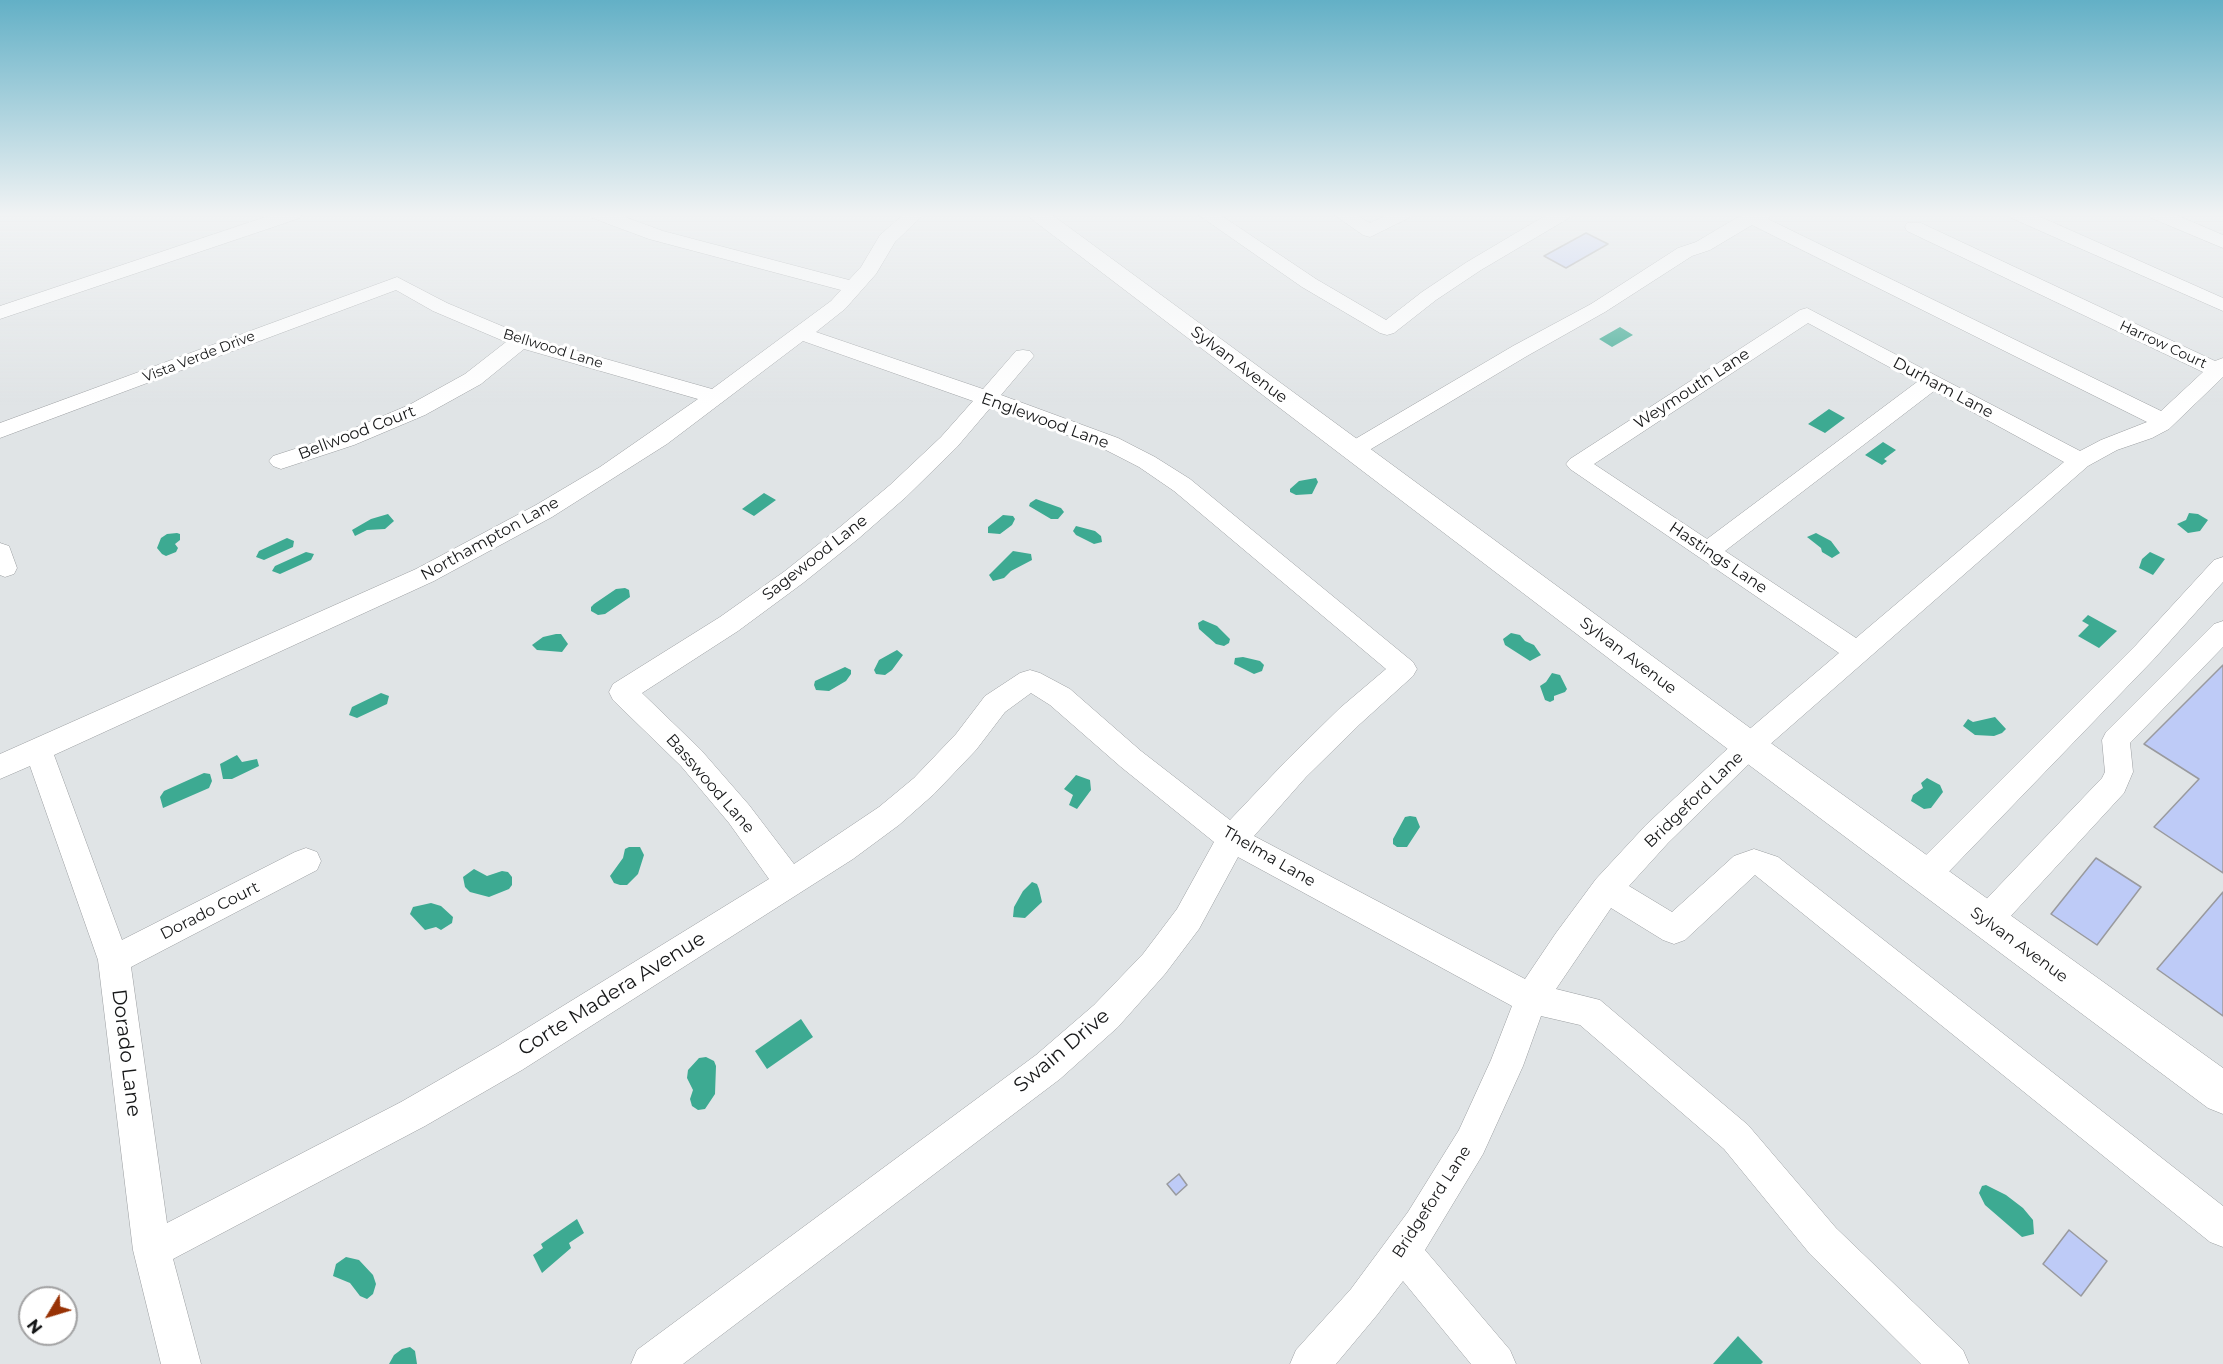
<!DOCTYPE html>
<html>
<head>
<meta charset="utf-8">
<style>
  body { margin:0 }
  #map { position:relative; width:2223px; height:1364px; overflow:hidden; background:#e0e4e6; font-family:Montserrat,sans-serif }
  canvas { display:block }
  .north { position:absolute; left:18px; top:1286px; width:60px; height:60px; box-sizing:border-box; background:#fff; border:2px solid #a2a2a3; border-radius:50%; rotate:232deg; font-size:16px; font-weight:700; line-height:24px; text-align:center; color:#161718 }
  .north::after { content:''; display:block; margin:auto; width:21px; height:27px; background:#983205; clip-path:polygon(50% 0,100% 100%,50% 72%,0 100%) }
</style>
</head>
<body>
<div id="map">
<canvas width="2223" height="1364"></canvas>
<div class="north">N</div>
</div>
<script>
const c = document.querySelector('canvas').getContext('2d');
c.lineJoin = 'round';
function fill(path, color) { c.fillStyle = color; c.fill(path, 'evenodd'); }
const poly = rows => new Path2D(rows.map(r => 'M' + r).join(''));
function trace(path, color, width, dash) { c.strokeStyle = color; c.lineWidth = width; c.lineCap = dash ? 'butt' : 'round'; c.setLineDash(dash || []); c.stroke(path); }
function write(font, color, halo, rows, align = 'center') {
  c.font = font + ' Montserrat,sans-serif'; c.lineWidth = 6; c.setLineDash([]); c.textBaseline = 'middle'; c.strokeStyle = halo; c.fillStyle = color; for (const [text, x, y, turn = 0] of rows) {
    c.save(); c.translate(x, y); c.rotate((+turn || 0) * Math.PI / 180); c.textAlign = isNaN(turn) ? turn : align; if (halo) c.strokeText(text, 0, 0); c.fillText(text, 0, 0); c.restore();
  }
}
fill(poly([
  [1620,327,1633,335,1612,347,1599,339],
  [1829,409,1845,418,1825,433,1808,424],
  [1883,442,1896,450,1884,459,1887,461,1882,465,1865,455],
  [1316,478,1318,482,1312,494,1296,495,1290,492,1290,489,1299,481],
  [764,493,776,500,754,516,742,509],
  [1036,499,1061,508,1064,512,1058,519,1051,519,1029,506,1030,503],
  [2189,513,2198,514,2208,520,2200,531,2188,533,2177,524,2186,520],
  [388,514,394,521,385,529,367,530,355,536,352,530,371,519],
  [1003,515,1013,516,1015,519,1012,525,1000,534,988,533,988,527],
  [1076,526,1095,531,1101,536,1102,542,1094,544,1076,535,1073,531],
  [177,533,180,534,180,540,175,544,178,548,176,552,166,556,162,554,157,548,161,538,167,534],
  [1816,533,1831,541,1840,553,1832,558,1822,552,1821,548,1807,537],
  [287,538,294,541,293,547,264,560,256,557,259,551],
  [1013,551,1031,554,1032,560,1011,571,1004,578,993,581,989,575],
  [306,552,314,554,311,560,280,574,272,571,275,566],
  [2150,552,2165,559,2153,575,2139,568,2142,559],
  [625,588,629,590,630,597,605,614,598,615,591,611,591,607,594,604,616,589],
  [2088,615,2117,631,2099,648,2078,636,2089,625,2082,621],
  [1203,620,1217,626,1230,639,1229,643,1224,646,1216,644,1199,629,1198,623],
  [1511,633,1520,635,1525,641,1534,645,1541,655,1530,661,1505,645,1503,639],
  [556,634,561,634,568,644,562,652,537,650,532,645,543,637],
  [897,650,903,655,892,670,885,675,876,674,874,670,879,660],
  [1243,657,1260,661,1264,665,1262,671,1254,674,1234,664,1235,658],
  [845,667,851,670,851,674,846,681,829,691,816,690,814,685,815,681],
  [1552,673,1560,675,1567,689,1565,692,1554,696,1554,700,1550,702,1545,700,1540,686,1546,682],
  [381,693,389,696,387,704,357,718,349,715,352,707],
  [1995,717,2006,729,2002,733,1994,736,1975,735,1963,726,1968,719,1973,722],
  [237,755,242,762,257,759,259,766,232,779,223,779,220,764],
  [204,773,210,774,212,781,209,788,163,808,160,797,164,791],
  [1076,775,1090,780,1091,790,1077,809,1069,805,1073,795,1064,789],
  [1927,778,1940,785,1943,792,1931,808,1924,809,1911,801,1913,795,1923,788,1921,783],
  [1410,816,1416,817,1420,827,1407,847,1397,847,1393,844,1393,839,1405,817],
  [629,847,640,847,644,855,638,874,627,885,620,885,614,883,610,876,623,858,625,849],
  [474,869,487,876,502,871,508,872,512,877,512,885,509,889,489,897,470,892,465,887,463,877],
  [1032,882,1037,884,1039,889,1042,902,1025,918,1013,917,1014,907,1023,891],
  [431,903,441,906,453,917,452,923,441,930,436,927,425,930,410,914,413,907],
  [801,1019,813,1037,767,1069,755,1051],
  [706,1057,714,1061,716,1066,715,1094,705,1109,698,1110,692,1106,690,1099,693,1090,687,1078,688,1070,699,1058],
  [1986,1185,2006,1195,2023,1208,2033,1220,2034,1234,2022,1237,1985,1205,1979,1193,1982,1186],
  [577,1219,584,1233,569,1243,571,1248,542,1273,533,1255,543,1248,541,1244],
  [346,1257,359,1260,373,1275,376,1284,373,1294,367,1299,360,1296,350,1283,333,1276,336,1264],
  [1738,1336,1763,1362,1761,1364,1713,1364],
  [410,1347,415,1351,417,1364,389,1364,394,1355,402,1349]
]), '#3daa92');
const building = poly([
  [1586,233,1608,244,1566,268,1544,256,1586,233],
  [2223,665,2223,873,2154,827,2199,779,2144,744,2223,665],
  [2096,858,2141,887,2097,945,2051,914,2096,858],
  [2223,892,2223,1016,2157,969,2223,892],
  [1179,1174,1187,1185,1176,1195,1167,1184,1179,1174],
  [2069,1230,2107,1261,2081,1296,2043,1264,2069,1230]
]);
fill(building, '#becbf7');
trace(building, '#999a9e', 1.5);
const minor = poly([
  [274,214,302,214,300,218,0,319,0,306,274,214],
  [590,214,617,214,663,231,849,280,861,267,880,235,904,214,924,214,895,242,876,274,845,309,816,332,983,389,1016,351,1023,350,1030,351,1034,356,1001,395,1118,438,1155,457,1190,479,1413,662,1417,669,1413,676,1360,724,1306,777,1254,836,1525,979,1556,933,1596,879,1646,825,1739,738,1839,653,1570,469,1566,464,1570,459,1800,310,1807,308,2080,451,2101,440,2147,422,1752,225,1710,250,1692,256,1605,312,1527,356,1361,455,1353,458,1345,455,1342,450,1345,445,1513,346,1591,304,1678,248,1696,242,1738,217,1749,214,1772,214,1768,219,2161,411,2203,372,1907,231,1905,227,1907,223,1921,223,2215,361,2223,358,2223,377,2169,429,2152,438,2117,450,2088,466,1759,754,1668,843,1629,886,1672,912,1734,856,1754,849,1778,857,2223,1206,2223,1247,2210,1242,1755,875,1685,940,1674,944,1663,940,1611,908,1556,989,1600,1000,1748,1125,1836,1228,1963,1350,1969,1364,1921,1364,1810,1254,1724,1149,1580,1025,1541,1016,1523,1066,1483,1154,1425,1250,1510,1350,1516,1364,1471,1364,1403,1281,1377,1315,1336,1364,1290,1364,1296,1350,1351,1289,1408,1212,1459,1130,1491,1060,1512,1006,1238,857,1199,929,1165,974,1118,1027,1060,1079,683,1364,631,1364,637,1350,1036,1055,1094,1005,1143,954,1177,909,1214,842,1121,767,1050,705,1031,693,1005,712,976,750,934,794,899,825,853,859,522,1070,425,1126,173,1259,201,1364,161,1364,133,1250,98,960,30,766,0,779,0,754,416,569,536,505,600,467,698,399,524,349,481,384,425,415,354,445,281,469,273,466,269,461,273,456,338,435,409,405,465,374,506,342,433,311,396,290,0,438,0,423,397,277,447,303,528,337,712,389,831,301,841,290,649,239,592,218,590,214],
  [1808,323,1917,382,1707,539,1594,464,1808,323],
  [803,341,973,401,941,437,890,485,840,527,785,571,720,617,613,684,609,692,613,700,681,766,729,823,769,879,498,1046,401,1102,167,1223,131,967,317,870,321,861,317,852,306,848,295,852,122,940,54,755,434,581,552,517,667,444,803,341],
  [1934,391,2064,462,1856,638,1725,551,1934,391],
  [991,407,1102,448,1139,467,1174,491,1386,669,1340,708,1286,761,1230,820,1141,751,1070,689,1040,673,1030,670,1020,673,985,696,956,734,914,778,879,807,794,864,749,805,701,750,642,693,738,631,803,583,858,539,906,497,957,447,991,407],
  [1197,214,1219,214,1316,279,1386,320,1422,292,1467,262,1548,214,1571,214,1569,218,1481,270,1436,300,1394,333,1387,335,1380,333,1302,287,1197,214],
  [1333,214,1355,214,1370,223,1388,214,1411,214,1409,218,1370,237,1363,235,1333,214],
  [2009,214,2034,214,2223,298,2223,311,2011,218,2009,214],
  [2149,214,2174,214,2223,235,2223,248,2151,218,2149,214],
  [0,543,9,546,17,568,14,574,5,577,0,575,0,543],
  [2223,557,2223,582,2154,659,1936,885,1925,889,1914,885,1910,876,1914,867,2136,645,2214,560,2223,557],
  [2223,621,2223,647,2130,743,2133,772,2124,793,1997,931,1986,935,1975,931,1970,921,1975,911,2102,778,2105,772,2102,740,2106,732,2214,624,2223,621]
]);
const major = poly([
  [1025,214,1051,214,1761,736,2223,1068,2223,1114,2208,1108,1737,756,1025,214]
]);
trace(minor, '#9b9ea1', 1);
trace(major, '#9b9ea1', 1);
fill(minor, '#fff');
fill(major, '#fff');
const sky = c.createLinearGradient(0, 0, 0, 405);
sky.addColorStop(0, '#63b0c6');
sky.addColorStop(0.53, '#f1f3f4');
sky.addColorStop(1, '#f1f3f400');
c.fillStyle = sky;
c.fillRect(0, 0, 2223, 405);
write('14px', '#161718', '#fff', [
  ["Harrow Court",2163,345,25],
  ["Bellwood Lane",553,349,17],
  ["Vista Verde Drive",199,357,-21]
]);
write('16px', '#161718', '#fff', [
  ["Sylvan Avenue",1239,365,37],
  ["Durham Lane",1943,388,28],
  ["Weymouth Lane",1692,389,-33],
  ["Englewood Lane",1045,421,20],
  ["Bellwood Court",357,433,-21],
  ["Northampton Lane",490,539,-29],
  ["Sagewood Lane",815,558,-38],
  ["Hastings Lane",1718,558,34],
  ["Sylvan Avenue",1628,656,37],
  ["Basswood Lane",710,784,49],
  ["Bridgeford Lane",1694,800,-44],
  ["Thelma Lane",1269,857,30],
  ["Dorado Court",210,911,-27],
  ["Sylvan Avenue",2019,945,36],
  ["Bridgeford Lane",1432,1202,-57]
]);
write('20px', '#161718', '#fff', [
  ["Corte Madera Avenue",612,994,-32],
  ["Swain Drive",1062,1051,-40],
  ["Dorado Lane",126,1053,83]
]);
</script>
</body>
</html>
